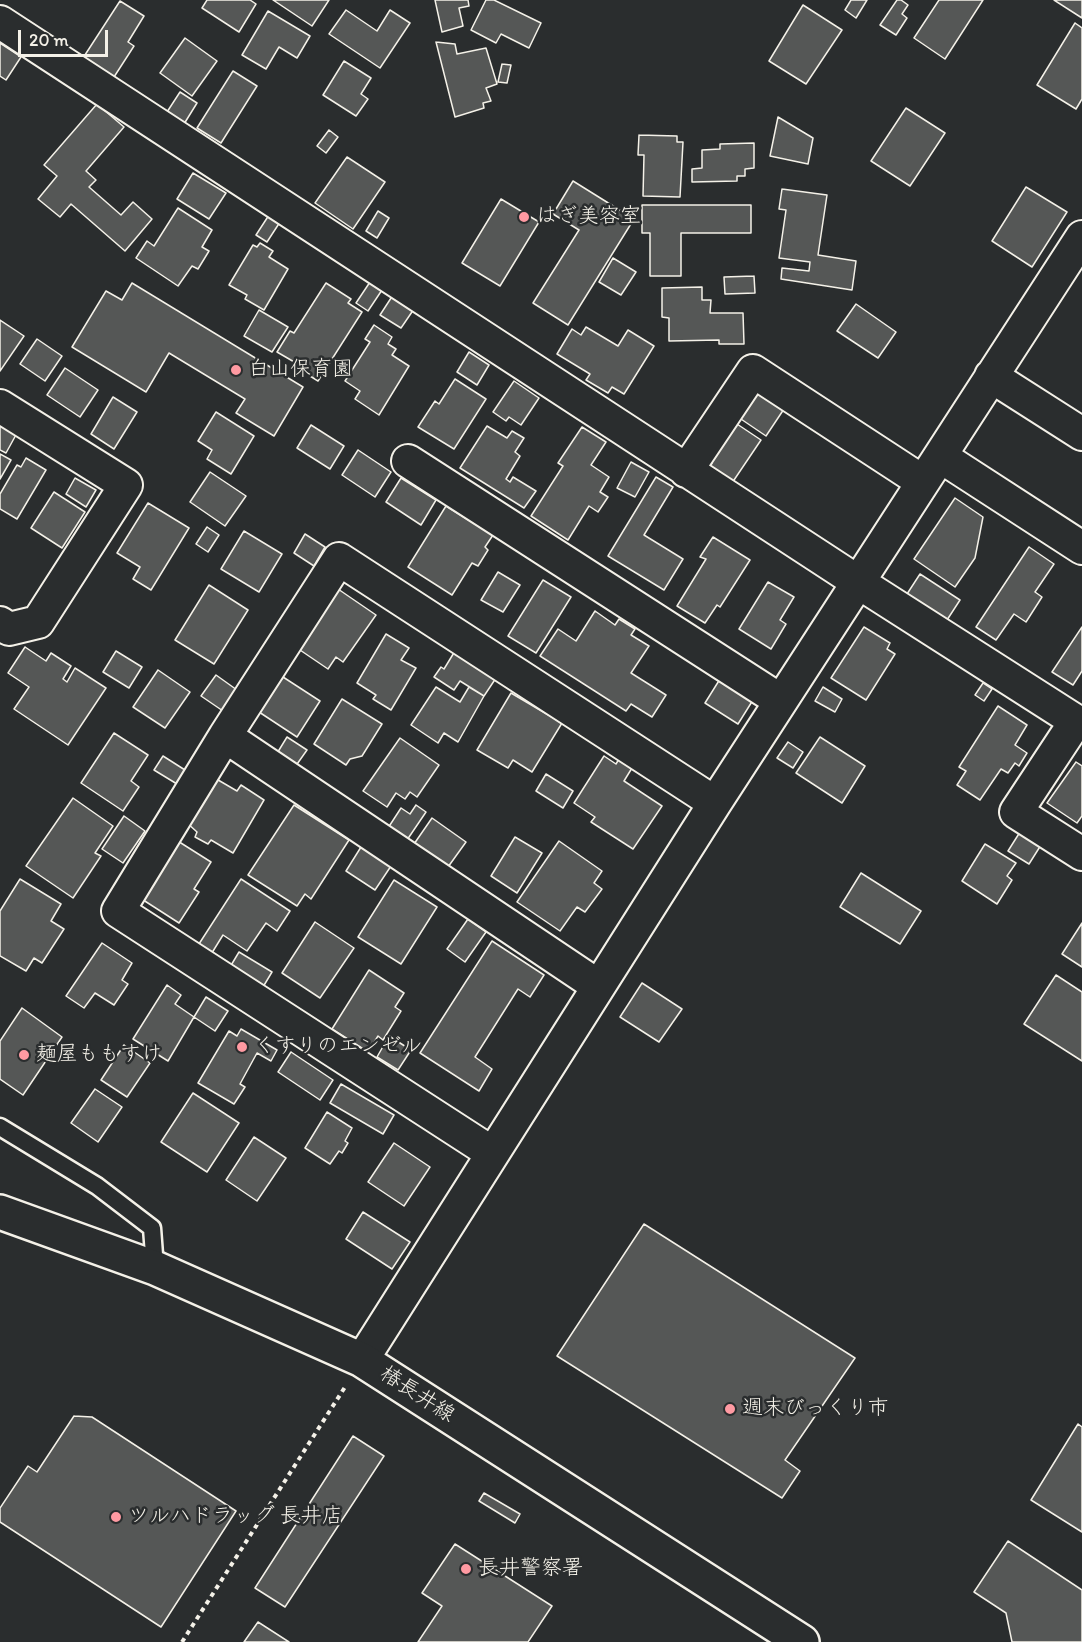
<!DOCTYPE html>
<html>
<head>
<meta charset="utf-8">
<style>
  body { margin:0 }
  #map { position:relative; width:1082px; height:1642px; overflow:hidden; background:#2a2d2e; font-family:Itim,sans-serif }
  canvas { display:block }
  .scale { position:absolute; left:18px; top:30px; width:90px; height:27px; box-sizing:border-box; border:3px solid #f4f1e8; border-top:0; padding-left:8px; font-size:18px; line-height:21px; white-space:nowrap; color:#f4f1e8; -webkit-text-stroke:4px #2a2d2e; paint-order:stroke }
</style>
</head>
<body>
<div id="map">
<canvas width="1082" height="1642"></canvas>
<div class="scale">20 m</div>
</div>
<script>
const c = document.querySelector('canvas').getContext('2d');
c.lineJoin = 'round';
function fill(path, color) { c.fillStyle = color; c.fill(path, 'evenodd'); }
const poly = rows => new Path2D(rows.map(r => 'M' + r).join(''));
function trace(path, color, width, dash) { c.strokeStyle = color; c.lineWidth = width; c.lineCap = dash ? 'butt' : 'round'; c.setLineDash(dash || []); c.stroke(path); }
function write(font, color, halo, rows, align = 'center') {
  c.font = font + ' Itim,"Klee One",sans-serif'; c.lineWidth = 5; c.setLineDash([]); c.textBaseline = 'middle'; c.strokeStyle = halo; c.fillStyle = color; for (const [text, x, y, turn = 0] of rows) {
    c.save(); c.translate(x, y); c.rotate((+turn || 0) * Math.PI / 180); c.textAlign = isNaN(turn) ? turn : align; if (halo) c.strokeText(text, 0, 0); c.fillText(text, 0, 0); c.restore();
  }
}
const building = poly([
  [207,0,250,0,256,4,239,32,202,8,207,0],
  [273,0,329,0,312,26,273,0],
  [435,0,468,0,469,6,459,8,463,26,442,32,435,0],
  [486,0,494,0,541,23,529,48,501,34,496,43,471,30,486,0],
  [851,0,867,0,856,18,845,10,851,0],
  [897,0,901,0,908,5,902,14,907,18,896,35,880,25,897,0],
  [939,0,983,0,945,59,914,38,939,0],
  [1054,0,1082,0,1082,18,1054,0],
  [120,1,144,16,128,42,134,46,114,77,83,58,120,1],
  [803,5,842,30,806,84,769,61,803,5],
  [346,10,377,31,390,10,410,23,380,68,329,34,346,10],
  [268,11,310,36,297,58,279,47,266,69,242,55,268,11],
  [1075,23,1082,28,1082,99,1076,109,1037,85,1075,23],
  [185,38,217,61,192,96,160,73,185,38],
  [436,42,455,44,457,54,486,48,497,84,486,88,491,101,483,103,484,108,455,117,436,42],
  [0,43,21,57,6,80,0,76,0,43],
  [344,61,371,78,361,94,368,99,356,116,323,95,344,61],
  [502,64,511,65,507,83,498,82,502,64],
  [233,71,257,86,221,143,197,128,233,71],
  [180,92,197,103,184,124,167,112,180,92],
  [97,104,124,127,86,171,96,180,89,187,121,215,133,202,152,219,125,251,71,204,60,217,38,199,57,176,44,165,97,104],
  [906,108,945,133,910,186,871,161,906,108],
  [778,117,813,138,808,164,770,156,778,117],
  [329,130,338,137,326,153,317,146,329,130],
  [639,135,677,136,677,142,683,142,680,197,643,196,644,155,638,155,639,135],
  [754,143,754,168,745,169,745,176,737,176,737,181,692,182,692,169,702,168,702,150,720,149,720,144,754,143],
  [347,157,385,182,353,229,315,203,347,157],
  [193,173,226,193,209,219,177,199,193,173],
  [573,181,634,219,568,325,533,303,579,230,553,214,573,181],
  [1026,187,1067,212,1032,267,992,241,1026,187],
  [782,189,827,195,818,255,856,261,852,290,781,279,782,268,809,271,810,262,779,258,786,210,779,209,782,189],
  [501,199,539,222,500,286,462,263,501,199],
  [642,205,751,205,751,233,681,233,681,276,650,276,650,233,642,233,642,205],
  [178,208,212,230,202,247,209,251,198,269,192,266,178,286,136,258,147,241,154,246,178,208],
  [378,211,389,218,377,238,366,231,378,211],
  [269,215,280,222,267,242,256,235,269,215],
  [260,243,273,251,269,257,288,269,264,310,245,299,247,295,229,285,253,245,257,247,260,243],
  [613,258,636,272,621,295,599,282,613,258],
  [754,276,755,293,725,294,724,277,754,276],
  [370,282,382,290,368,311,356,303,370,282],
  [132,283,303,387,274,436,236,413,245,399,169,353,146,392,72,347,106,291,122,300,132,283],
  [326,283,351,299,348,303,362,312,318,381,294,366,296,363,277,352,290,331,294,333,326,283],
  [702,287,702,300,711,300,710,313,743,313,744,344,719,344,719,340,669,341,669,318,662,317,662,288,702,287],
  [393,295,414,309,401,328,380,315,393,295],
  [856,304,896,332,878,358,837,331,856,304],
  [259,310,288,327,272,352,244,336,259,310],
  [0,320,24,336,0,371,0,320],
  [374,325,392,337,388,344,396,349,392,355,409,366,379,415,355,399,360,391,345,381,370,342,365,339,374,325],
  [586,327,618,346,628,330,654,346,624,394,612,387,608,393,586,380,590,374,557,354,572,329,581,335,586,327],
  [37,339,62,356,45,381,20,364,37,339],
  [469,352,489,365,477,385,457,372,469,352],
  [65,368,98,390,80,417,47,395,65,368],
  [455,379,486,399,454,449,418,427,435,401,439,404,455,379],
  [514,381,539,398,521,425,509,417,506,421,493,412,514,381],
  [753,388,784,409,766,436,735,415,753,388],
  [113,397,137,412,114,449,91,434,113,397],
  [216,412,254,436,231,474,207,459,212,450,198,441,216,412],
  [731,420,761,440,732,483,709,468,712,463,705,459,731,420],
  [0,423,17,433,6,453,0,450,0,423],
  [311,425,344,446,330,469,297,448,311,425],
  [487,426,507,438,512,431,524,438,515,452,520,456,506,479,510,482,513,477,536,491,524,508,460,468,487,426],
  [582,427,606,442,591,465,609,477,600,492,608,497,598,512,589,506,568,540,531,516,563,466,558,463,582,427],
  [358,450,391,472,375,497,342,475,358,450],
  [0,454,11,460,0,479,0,454],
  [26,458,46,470,17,519,0,509,0,494,17,465,21,467,26,458],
  [631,462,649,472,635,497,617,488,631,462],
  [210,472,246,496,225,526,190,502,210,472],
  [656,477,673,487,644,535,683,559,664,590,608,556,656,477],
  [75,478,96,490,86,507,66,494,75,478],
  [401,478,436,500,421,525,386,502,401,478],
  [54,492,85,512,62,548,31,528,54,492],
  [955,498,983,517,975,558,955,587,914,559,955,498],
  [148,503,189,528,151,590,133,579,140,567,117,553,148,503],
  [446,506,493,535,485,547,488,550,478,566,472,563,452,595,408,567,446,506],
  [207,527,219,535,208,552,196,544,207,527],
  [244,531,282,554,259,592,221,569,244,531],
  [305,534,325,547,314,566,294,553,305,534],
  [713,537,750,560,720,607,717,605,705,623,677,606,706,559,700,557,713,537],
  [1029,547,1054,564,1035,592,1042,597,1026,622,1014,614,996,640,976,627,1029,547],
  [498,572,520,585,503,612,481,600,498,572],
  [920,574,960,600,947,620,907,594,920,574],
  [543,580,571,597,536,653,508,636,543,580],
  [768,582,794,597,780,620,786,624,771,649,739,629,768,582],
  [209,585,248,610,214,664,175,640,209,585],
  [338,589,376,615,343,662,336,657,328,669,297,648,338,589],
  [595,611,615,625,619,619,635,629,631,635,649,646,631,673,666,695,652,717,631,704,626,711,540,656,558,629,576,641,595,611],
  [864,627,890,643,887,649,895,654,866,700,831,678,864,627],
  [1082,627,1082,671,1073,685,1052,672,1082,627],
  [386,634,409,648,401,660,416,668,391,710,373,699,376,695,357,683,386,634],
  [25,647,46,661,51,653,71,666,63,679,67,682,75,668,106,688,68,745,14,709,29,687,8,673,25,647],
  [116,651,142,667,129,688,103,672,116,651],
  [455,651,496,678,484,696,460,681,454,690,434,677,441,667,444,669,455,651],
  [158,670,190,692,165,728,133,707,158,670],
  [216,675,237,690,223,711,201,696,216,675],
  [283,677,320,701,297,737,259,712,283,677],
  [720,679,753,700,738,724,705,703,720,679],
  [983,683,992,689,984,701,975,695,983,683],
  [436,687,460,702,469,687,484,696,458,742,444,733,438,743,411,725,436,687],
  [823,687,842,699,835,712,815,701,823,687],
  [511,693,562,723,532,772,513,760,508,768,477,750,511,693],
  [342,699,382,724,362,756,350,759,346,765,314,744,342,699],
  [998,706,1027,725,1015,745,1027,753,1019,766,1015,763,1008,773,1001,769,980,800,957,785,966,771,959,767,998,706],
  [114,733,148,755,131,781,139,787,123,811,81,783,114,733],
  [287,737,307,750,295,767,276,755,287,737],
  [820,737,865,766,842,803,796,773,820,737],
  [400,738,439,765,417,797,410,792,405,799,396,793,387,807,363,791,400,738],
  [788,742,803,752,793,768,777,758,788,742],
  [163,756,185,770,177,784,154,770,163,756],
  [604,756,616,764,619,759,632,768,624,781,662,806,633,849,591,822,595,817,574,803,604,756],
  [1076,762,1082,766,1082,816,1077,823,1047,803,1076,762],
  [546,774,573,791,563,808,536,791,546,774],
  [213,777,237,791,241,785,264,800,233,853,211,840,208,844,195,837,197,832,186,822,213,777],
  [73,798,113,826,95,853,101,856,73,898,26,866,73,798],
  [294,805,349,840,311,899,305,894,297,906,248,875,294,805],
  [416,805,426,812,407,840,388,828,401,808,410,814,416,805],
  [124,816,145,831,123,863,102,849,124,816],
  [432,818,466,842,448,867,414,844,432,818],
  [1020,832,1041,845,1029,864,1008,851,1020,832],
  [515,837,542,853,517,893,491,876,515,837],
  [173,838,211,862,194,889,199,892,179,923,137,896,173,838],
  [559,841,602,871,594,883,602,889,585,912,577,907,560,931,517,902,559,841],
  [985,844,1016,863,1007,876,1012,880,997,904,962,881,985,844],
  [361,847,391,866,375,890,346,871,361,847],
  [861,873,921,911,900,944,840,907,861,873],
  [20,879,61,904,51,921,64,929,42,963,34,958,26,971,0,956,0,911,20,879],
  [241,879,290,911,277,931,266,923,247,951,223,935,210,956,197,947,241,879],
  [394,880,437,907,401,964,358,937,394,880],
  [468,919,486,932,465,962,447,949,468,919],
  [315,922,354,948,320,998,282,973,315,922],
  [1082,923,1082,967,1062,954,1082,923],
  [492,941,544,975,530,997,518,989,475,1057,492,1069,479,1091,420,1053,492,941],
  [102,943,132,963,122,980,128,984,114,1005,95,993,84,1008,66,996,102,943],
  [239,952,272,972,260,992,227,972,239,952],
  [369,970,404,993,395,1007,401,1011,383,1040,378,1036,368,1052,332,1029,369,970],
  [1056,975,1082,992,1082,1061,1024,1024,1056,975],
  [642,983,682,1009,659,1042,620,1017,642,983],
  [167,985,181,995,175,1004,194,1017,168,1061,133,1039,167,985],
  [206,997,228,1011,215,1031,194,1017,206,997],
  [22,1008,62,1037,23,1095,0,1079,0,1041,22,1008],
  [241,1029,277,1050,271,1061,257,1053,240,1084,245,1087,234,1104,198,1083,229,1031,237,1036,241,1029],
  [389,1036,411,1050,398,1070,377,1057,389,1036],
  [124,1045,150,1063,127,1097,101,1080,124,1045],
  [291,1052,333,1080,320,1100,278,1072,291,1052],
  [341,1084,394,1115,383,1134,330,1103,341,1084],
  [95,1089,122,1107,98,1142,71,1123,95,1089],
  [193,1093,239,1123,207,1172,161,1142,193,1093],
  [327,1112,352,1128,345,1141,348,1143,342,1153,339,1151,330,1164,305,1148,327,1112],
  [254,1137,286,1158,257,1201,226,1180,254,1137],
  [394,1143,430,1167,404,1206,368,1182,394,1143],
  [363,1212,410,1242,392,1269,346,1239,363,1212],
  [644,1224,855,1358,785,1460,800,1471,782,1498,557,1356,644,1224],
  [74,1416,92,1417,236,1511,161,1627,0,1522,0,1508,28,1466,37,1472,74,1416],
  [1078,1424,1082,1427,1082,1532,1031,1500,1078,1424],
  [353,1436,384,1456,285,1607,255,1588,353,1436],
  [484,1493,520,1514,515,1523,479,1501,484,1493],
  [1008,1541,1082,1590,1082,1642,1012,1642,1006,1613,974,1592,1008,1541],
  [455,1544,552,1606,528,1642,418,1642,442,1606,422,1593,455,1544],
  [258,1622,289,1642,244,1642,258,1622]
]);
fill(building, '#555756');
trace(building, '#f4f1e8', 1.5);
const lane = poly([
  [0,1127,97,1186,152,1228,155,1268]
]);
const street = poly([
  [0,22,858,582,1082,725],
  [991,376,1082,434],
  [0,406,126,485,38,622,9,629,0,623],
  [940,456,1082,548],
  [408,461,781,701],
  [686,471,753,371,923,482],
  [1076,721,1016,812,1082,854],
  [225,736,598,986],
  [492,1153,118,911,225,736,339,559,715,803],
  [362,1360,715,803,1082,237]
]);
const secondary = poly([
  [0,1212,155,1268,362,1360,802,1642]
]);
trace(lane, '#f4f1e8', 21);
trace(street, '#f4f1e8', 36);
trace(secondary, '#f4f1e8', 38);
trace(poly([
  [182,1642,345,1387]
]), '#f4f1e8', 4, [4.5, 4.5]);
trace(lane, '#2a2d2e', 16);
trace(street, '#2a2d2e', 32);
trace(secondary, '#2a2d2e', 33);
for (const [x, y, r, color] of [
  [524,217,6,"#ff9aa2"],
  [236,370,6,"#ff9aa2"],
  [242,1047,6,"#ff9aa2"],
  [24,1055,6,"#ff9aa2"],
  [730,1409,6,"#ff9aa2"],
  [116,1517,6,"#ff9aa2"],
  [466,1569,6,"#ff9aa2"]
]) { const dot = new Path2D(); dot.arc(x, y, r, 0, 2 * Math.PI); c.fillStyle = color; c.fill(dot); trace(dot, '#2a2d2e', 2); }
write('21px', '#f4f1e8', '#2a2d2e', [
  ["はぎ美容室",536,217],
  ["白山保育園",248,370],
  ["くすりのエンゼル",254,1047],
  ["麺屋ももすけ",36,1055],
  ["週末びっくり市",742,1409],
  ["ツルハドラッグ 長井店",128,1517],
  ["長井警察署",478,1569]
], 'left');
write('21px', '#f4f1e8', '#2a2d2e', [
  ["椿長井線",417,1395,33]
]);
</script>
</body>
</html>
